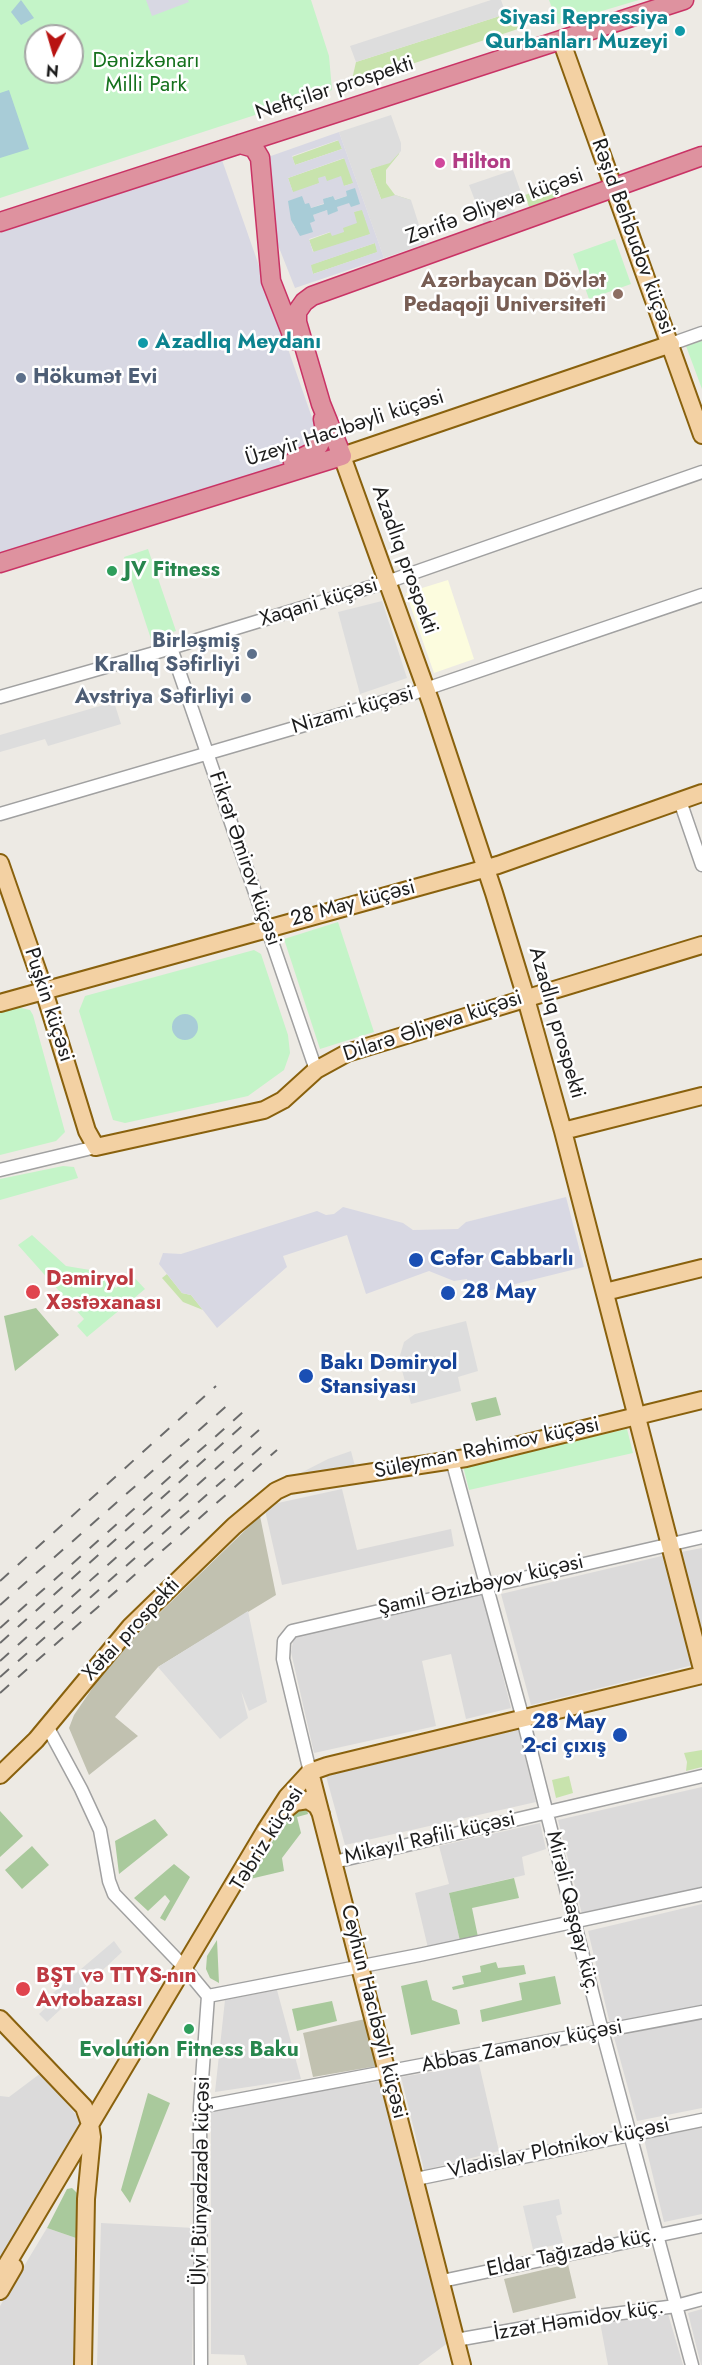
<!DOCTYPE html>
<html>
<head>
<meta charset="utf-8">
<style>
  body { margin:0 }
  #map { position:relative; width:702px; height:2365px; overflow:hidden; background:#edeae4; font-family:Jost,sans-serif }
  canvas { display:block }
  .north { position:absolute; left:24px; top:24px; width:60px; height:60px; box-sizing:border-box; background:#fff; border:2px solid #a5a5a5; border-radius:50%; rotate:185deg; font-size:16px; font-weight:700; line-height:24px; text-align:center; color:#1d1d1d }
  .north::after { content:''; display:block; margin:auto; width:21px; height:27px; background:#b81311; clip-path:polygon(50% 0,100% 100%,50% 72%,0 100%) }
</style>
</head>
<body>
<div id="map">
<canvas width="702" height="2365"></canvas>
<div class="north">N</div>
</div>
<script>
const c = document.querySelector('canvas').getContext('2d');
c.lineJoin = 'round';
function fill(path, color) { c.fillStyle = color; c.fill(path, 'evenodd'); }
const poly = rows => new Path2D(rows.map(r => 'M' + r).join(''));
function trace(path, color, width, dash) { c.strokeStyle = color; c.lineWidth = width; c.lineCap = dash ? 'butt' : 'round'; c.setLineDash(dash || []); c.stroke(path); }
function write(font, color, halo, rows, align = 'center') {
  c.font = font + ' Jost,sans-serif'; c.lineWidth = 5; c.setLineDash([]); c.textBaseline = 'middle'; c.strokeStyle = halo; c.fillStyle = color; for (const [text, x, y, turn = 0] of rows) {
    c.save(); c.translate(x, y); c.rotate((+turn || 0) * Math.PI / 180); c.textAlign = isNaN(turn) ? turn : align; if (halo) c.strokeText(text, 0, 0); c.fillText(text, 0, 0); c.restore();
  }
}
fill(poly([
  [342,1489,357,1550,451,1529,454,1546,282,1585,264,1506],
  [702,1548,702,1636,681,1552],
  [666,1555,693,1665,531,1705,501,1594],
  [482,1594,511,1708,466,1719,451,1654,422,1661,436,1726,314,1753,291,1652,294,1637],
  [518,1729,536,1802,345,1845,326,1776],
  [702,1787,702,1887,582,1914,558,1820],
  [540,1823,546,1849,522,1857,525,1875,449,1893,460,1941,428,1948,415,1893,449,1884,439,1846],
  [702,1904,702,2005,610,2024,588,1931],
  [277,1990,301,2079,215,2092,225,2000],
  [702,2018,702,2108,637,2121,614,2037],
  [479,2064,499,2151,424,2170,401,2077],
  [41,2073,82,2122,0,2260,0,2096,9,2097],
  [382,2081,449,2342,418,2365,247,2365,244,2355,211,2354,211,2109],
  [702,2128,702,2214,664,2222,644,2139],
  [101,2223,194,2228,192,2365,97,2365],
  [47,2228,76,2238,77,2365,0,2365,0,2306],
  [666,2307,683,2365,608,2365,600,2322],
  [702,2309,702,2365,701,2365,688,2313]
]), '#dbdada');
fill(poly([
  [448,580,474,659,434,673,406,593]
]), '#fcfcde');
fill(poly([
  [260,1516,276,1595,158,1667,115,1717,138,1736,89,1775,69,1728,74,1715,113,1658],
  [365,2019,377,2066,313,2077,303,2033],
  [568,2264,576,2298,513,2313,504,2279]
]), '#c1c1b0');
fill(poly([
  [506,14,524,27,351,84,356,62],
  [339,140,342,149,295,165,292,157],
  [401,143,399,154,386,170,386,183,395,195,411,200,381,199,370,169,384,164],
  [345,158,354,183,344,186,326,181,325,176,320,183,293,193,288,178],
  [554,185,558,197,529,207,525,195],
  [362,209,371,234,314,253,309,240,331,232,344,232,342,228,353,212],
  [375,243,378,252,313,274,310,265],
  [167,1274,182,1293,191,1295,203,1310,183,1302,162,1278],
  [702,1750,702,1767,686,1771,687,1762,684,1753],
  [569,1776,573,1793,556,1798,552,1780]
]), '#c8e3ad');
fill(poly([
  [36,1308,59,1335,15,1371,4,1316],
  [496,1397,501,1415,476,1421,471,1403],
  [306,1806,308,1814,297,1817,301,1833,282,1858,284,1871,250,1879,292,1809],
  [0,1811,23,1836,0,1857],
  [155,1819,168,1835,119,1874,115,1841],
  [32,1846,49,1865,22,1889,5,1870],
  [174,1864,190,1877,165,1921,160,1918,170,1901,165,1895,148,1911,134,1898],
  [514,1878,519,1898,472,1908,478,1937,460,1941,449,1893],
  [217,1940,219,1983,210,1978,206,1969,207,1956],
  [496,1962,498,1968,524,1965,526,1974,453,1990,452,1987,464,1984,462,1976,481,1972,480,1966],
  [555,1976,561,2004,482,2022,480,2010,522,2000,519,1983],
  [427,1980,432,2000,457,2010,460,2024,411,2035,401,1986],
  [332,2001,337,2021,297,2031,292,2009],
  [148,2093,170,2103,130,2203,121,2190],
  [72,2188,80,2196,76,2238,47,2228,67,2189]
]), '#a9c99c');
fill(poly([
  [0,0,311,0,329,56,332,90,0,198],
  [36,36,72,36,72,72,36,72],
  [549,0,639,0,558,24],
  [615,239,631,284,589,299,573,254],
  [702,341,702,389,686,346],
  [148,549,176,631,151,639,124,557],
  [338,922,374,1032,320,1049,284,939],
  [254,950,261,954,288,1035,290,1053,284,1070,248,1096,125,1123,113,1120,79,1011,85,996],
  [17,1007,30,1010,33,1015,65,1132,56,1141,0,1155,0,1011],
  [63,1166,74,1167,78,1178,0,1200,0,1179],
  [32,1235,66,1266,90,1270,116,1288,132,1275,145,1289,87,1337,77,1326,84,1319,18,1245],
  [627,1429,633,1453,469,1490,463,1466]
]), '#c4f4c8');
fill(poly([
  [491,0,501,0,506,14,356,62,350,46],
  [391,115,401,143,401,151,390,163,370,169,381,199,395,195,411,200,425,244,384,258,339,132],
  [513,170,523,198,512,202,515,213,484,224,469,185],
  [382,601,407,678,360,694,338,612],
  [114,702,121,724,48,746,45,739,0,752,0,735],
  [466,1321,478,1371,458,1377,461,1391,411,1404,399,1359,404,1342,415,1334],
  [351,1451,356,1470,283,1482,328,1459],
  [248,1611,267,1702,249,1711,241,1691,248,1718,220,1739,158,1667],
  [114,1941,122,1952,47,2022,39,2014,51,2003,47,1998],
  [559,2199,562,2214,556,2216,563,2243,533,2250,523,2206]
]), '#ddd');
fill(poly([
  [146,0,188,0,189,2,152,16],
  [339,132,384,258,295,288,274,235,268,157],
  [338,140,342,149,295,165,292,156],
  [344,158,353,183,344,186,341,176,327,181,325,176,318,178,319,183,293,192,288,178],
  [332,196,334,200,347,196,350,202,336,207,337,211,329,214,327,210,313,215,310,223,294,227,289,204,305,204,311,208,325,203,324,199],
  [362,210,370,234,313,252,309,239,330,232,332,236,344,232,343,228,357,223,354,212],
  [375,243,377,252,313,274,311,265],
  [222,160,324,452,0,555,0,233],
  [566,1197,584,1267,471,1295,467,1279,454,1281,429,1271,366,1294,347,1235,283,1256,287,1267,217,1328,191,1295,182,1293,159,1264,163,1253,181,1254,317,1211,326,1215,334,1214,343,1207,403,1223,413,1230,458,1229,466,1222]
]), '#d8d8e3');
fill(poly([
  [21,0,34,18,21,25,11,12],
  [9,90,29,149,0,158,0,93],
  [355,188,360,204,351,207,349,203,337,207,338,211,328,215,327,210,313,215,315,221,310,223,313,232,300,236,291,220,288,201,302,196,305,204,309,203,311,208,324,204,323,199,333,196,335,200,347,196,346,191],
  '172 1027a13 13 0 1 1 26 0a13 13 0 1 1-26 0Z'
]), '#a8ccd7');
const minor = poly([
  [671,344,702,333],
  [171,648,316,1070],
  [0,697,151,654,387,582,702,472],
  [680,801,702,865],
  [0,814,414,693,702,595],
  [0,1170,96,1147],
  [452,1460,523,1719,600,2023,692,2365],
  [47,1726,81,1789,100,1830,109,1881,114,1894,184,1967,208,1996],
  [310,1772,283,1659,284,1641,292,1631,702,1537],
  [334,1862,702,1776],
  [208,1996,419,1955,702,1894],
  [200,2107,702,2012],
  [416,2179,702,2120],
  [442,2281,702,2226],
  [456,2340,575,2319,676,2306,702,2299],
  [201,2365,200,2107,208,1996]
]);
const major = poly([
  [561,40,702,435],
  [671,344,342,456,431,703,494,893,523,988,563,1131,702,1669],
  [0,863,41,981,87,1131,96,1147,264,1110,283,1100,316,1070,347,1053,702,945],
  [0,1003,498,865,702,793],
  [563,1131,702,1096],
  [605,1292,702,1268],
  [310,1772,462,2365],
  [0,1775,36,1740,130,1627,234,1526,276,1491,289,1485,466,1458,702,1400],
  [284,1811,295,1802,308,1800,317,1806,321,1814],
  [0,2019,84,2107,90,2124,92,2137,86,2199,83,2365],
  [0,2276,265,1831,287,1797,310,1772,327,1766,702,1675],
  [0,2291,14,2267]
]);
const highway = poly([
  [240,144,254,148,260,158,271,281,294,340],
  [0,222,684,0],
  [293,462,313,452,319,445,325,430,323,419],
  [0,563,342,456,321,404,297,322,297,312,304,302,312,296,702,156]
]);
trace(minor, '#a1a1a1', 15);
trace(major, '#89610d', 20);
trace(highway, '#c93365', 21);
trace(minor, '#fff', 12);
trace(major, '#f3d1a3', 16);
trace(highway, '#de929f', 18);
trace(poly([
  [0,1581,216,1386],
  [0,1605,231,1402],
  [0,1628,243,1412],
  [0,1643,250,1419],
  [0,1661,259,1430],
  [0,1677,269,1440],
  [0,1693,277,1450]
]), '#6b6b6b', 2, [12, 12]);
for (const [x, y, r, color] of [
  [680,31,6,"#0f9aa8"],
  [440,163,6,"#d1479c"],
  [618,294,6,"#8d6e63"],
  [143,343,6,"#0f9aa8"],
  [21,378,6,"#5c6f8a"],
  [112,571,6,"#2e9e5b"],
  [252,654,6,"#5c6f8a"],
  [246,698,6,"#5c6f8a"],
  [416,1260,8,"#1a4fb4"],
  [33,1292,8,"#e0444e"],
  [448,1293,8,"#1a4fb4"],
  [306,1376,8,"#1a4fb4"],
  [620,1735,8,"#1a4fb4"],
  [23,1989,8,"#e0444e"],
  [189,2029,6,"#2e9e5b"]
]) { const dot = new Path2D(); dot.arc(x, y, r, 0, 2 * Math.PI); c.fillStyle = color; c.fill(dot); trace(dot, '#fff', 2); }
write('bold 21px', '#0d838f', '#fff', [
  ["Siyasi Repressiya",668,19],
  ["Qurbanları Muzeyi",668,43],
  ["Azadlıq Meydanı",155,343,"left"]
], 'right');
write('21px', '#15711d', '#fff', [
  ["Dənizkənarı",146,62],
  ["Milli Park",146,86]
]);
write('21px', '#1d1d1d', '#fff', [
  ["Neftçilər prospekti",335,89,-18],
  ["Zərifə Əliyeva küçəsi",495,207,-20],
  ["Rəşid Behbudov küçəsi",632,237,70],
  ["Üzeyir Hacıbəyli küçəsi",345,429,-18],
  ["Azadlıq prospekti",404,560,70],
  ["Xaqani küçəsi",319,603,-17],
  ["Nizami küçəsi",353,711,-16],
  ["Fikrət Əmirov küçəsi",244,859,71],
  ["28 May küçəsi",353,904,-15],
  ["Puşkin küçəsi",48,1005,72],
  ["Azadlıq prospekti",556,1023,74],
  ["Dilarə Əliyeva küçəsi",433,1027,-18],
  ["Süleyman Rəhimov küçəsi",487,1449,-12],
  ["Şamil Əzizbəyov küçəsi",481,1586,-13],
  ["Xətai prospekti",132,1630,-47],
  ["Təbriz küçəsi",268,1839,-58],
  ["Mikayıl Rəfili küçəsi",430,1839,-13],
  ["Mirəli Qaşqay küç.",572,1913,76],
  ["Ceyhun Hacıbəyli küçəsi",373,2012,76],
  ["Abbas Zamanov küçəsi",522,2047,-11],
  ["Vladislav Plotnikov küçəsi",559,2149,-12],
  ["Ülvi Bünyadzadə küçəsi",202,2181,-89],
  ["Eldar Tağızadə küç.",572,2253,-12],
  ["İzzət Həmidov küç.",579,2321,-9]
]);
write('bold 21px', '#b23c85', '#fff', [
  ["Hilton",452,163]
], 'left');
write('bold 21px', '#785e54', '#fff', [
  ["Azərbaycan Dövlət",606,282],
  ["Pedaqoji Universiteti",606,306]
], 'right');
write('bold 21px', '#4e5e75', '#fff', [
  ["Hökumət Evi",33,378,"left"],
  ["Birləşmiş",240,642],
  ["Krallıq Səfirliyi",240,666],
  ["Avstriya Səfirliyi",234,698]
], 'right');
write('bold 21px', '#27864d', '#fff', [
  ["JV Fitness",124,571],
  ["Evolution Fitness Baku",189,2051,"center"]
], 'left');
write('bold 21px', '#164399', '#fff', [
  ["Cəfər Cabbarlı",430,1260],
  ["28 May",462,1293],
  ["Bakı Dəmiryol",320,1364],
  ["Stansiyası",320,1388],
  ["28 May",606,1723,"right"],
  ["2-ci çıxış",606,1747,"right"]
], 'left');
write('bold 21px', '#be3a42', '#fff', [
  ["Dəmiryol",46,1280],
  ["Xəstəxanası",46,1304],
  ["BŞT və TTYS-nın",36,1977],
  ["Avtobazası",36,2001]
], 'left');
</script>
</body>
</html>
